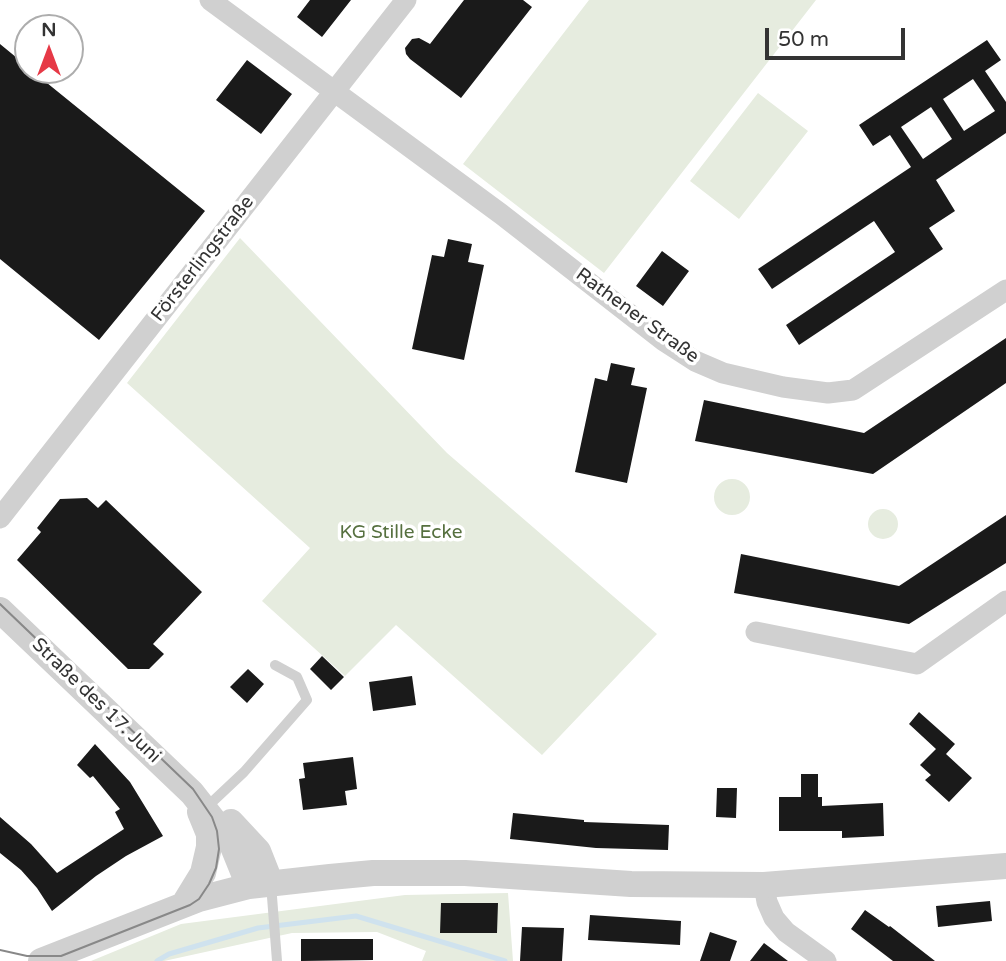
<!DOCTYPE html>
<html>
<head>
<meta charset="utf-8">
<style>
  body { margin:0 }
  #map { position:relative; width:1006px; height:961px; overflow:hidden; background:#fff; font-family:"Varela Round",sans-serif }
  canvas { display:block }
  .north { position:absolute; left:14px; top:14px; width:70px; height:70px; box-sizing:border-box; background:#fff; border:2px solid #adadad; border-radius:50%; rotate:0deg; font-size:19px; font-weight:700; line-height:28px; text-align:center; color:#333 }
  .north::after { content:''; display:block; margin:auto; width:24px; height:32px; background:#e63946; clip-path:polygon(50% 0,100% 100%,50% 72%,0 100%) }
  .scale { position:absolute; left:765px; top:28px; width:140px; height:32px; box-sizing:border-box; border:4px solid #333; border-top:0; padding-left:9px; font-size:21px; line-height:24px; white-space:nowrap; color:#333; -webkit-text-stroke:5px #fff; paint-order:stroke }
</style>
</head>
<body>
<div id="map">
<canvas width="1006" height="961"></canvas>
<div class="north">N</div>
<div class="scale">50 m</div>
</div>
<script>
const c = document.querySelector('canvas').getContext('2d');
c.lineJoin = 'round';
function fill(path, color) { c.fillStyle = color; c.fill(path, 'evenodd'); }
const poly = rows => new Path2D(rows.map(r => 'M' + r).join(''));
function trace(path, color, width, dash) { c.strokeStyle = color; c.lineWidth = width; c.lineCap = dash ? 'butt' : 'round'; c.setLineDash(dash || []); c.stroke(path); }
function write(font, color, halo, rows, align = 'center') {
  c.font = font + ' "Varela Round",sans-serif'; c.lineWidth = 7; c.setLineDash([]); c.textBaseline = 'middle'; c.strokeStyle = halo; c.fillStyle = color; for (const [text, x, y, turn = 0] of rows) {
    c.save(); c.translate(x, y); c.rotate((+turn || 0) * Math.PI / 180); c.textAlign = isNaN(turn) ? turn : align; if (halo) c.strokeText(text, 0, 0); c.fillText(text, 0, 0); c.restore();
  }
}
fill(poly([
  [589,0,816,0,604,273,463,164],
  [758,93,808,131,739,219,690,181],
  [240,238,447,453,657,634,542,755,396,625,345,676,262,601,310,548,127,383],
  '714 497a18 18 0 1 1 36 0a18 18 0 1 1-36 0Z',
  '868 524a15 15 0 1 1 30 0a15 15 0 1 1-30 0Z',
  [508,893,513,961,422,961,426,951,377,932,292,933,164,961,91,961,181,924,405,895]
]), '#e6ecdf');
trace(poly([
  [157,961,169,954,258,928,356,916,505,961]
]), '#cfe2ee', 5);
fill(poly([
  [310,0,351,0,322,37,297,17],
  [464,0,523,0,532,7,461,98,410,59,406,54,405,48,412,39,419,38,430,44],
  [987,40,1001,60,985,71,1006,102,1006,133,936,180,955,211,929,228,943,249,799,345,786,325,895,252,874,221,772,289,758,269,911,167,890,135,873,146,859,125],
  [973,79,995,111,964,131,943,99],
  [931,107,952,139,923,159,901,127],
  [0,44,28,67,28,70,31,70,205,211,99,340,0,259],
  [247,60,292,94,261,134,216,100],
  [448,239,472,244,468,262,484,265,464,360,412,349,432,255,444,257],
  [662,251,689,271,663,306,636,286],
  [1006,338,1006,383,873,474,695,441,704,400,864,433],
  [611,363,635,368,631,385,647,388,627,483,575,472,595,378,607,381],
  [87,498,98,508,106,500,202,592,153,644,164,654,149,669,128,669,17,560,41,532,37,528,60,499],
  [1006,515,1006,563,909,624,734,593,741,554,899,586],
  [322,656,344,677,331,690,310,669],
  [248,669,264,684,247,703,230,687],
  [412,676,416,705,373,711,369,682],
  [919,712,955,744,946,754,972,778,949,802,925,780,931,775,920,765,936,749,909,724],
  [95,744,130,782,163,836,126,856,96,876,52,911,37,888,21,870,0,853,0,817,31,844,57,873,124,829,115,812,120,809,93,776,90,778,77,765],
  [353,757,357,789,345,791,347,805,303,810,299,779,305,778,303,763],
  [801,774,818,774,818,797,822,797,822,806,883,803,884,836,842,838,842,831,779,831,779,797,801,797],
  [717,788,737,788,736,818,716,817],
  [513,813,584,820,584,822,669,825,668,850,596,848,510,839],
  [990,901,992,921,938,927,936,906],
  [441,903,498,903,497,933,440,933],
  [865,910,889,927,890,926,935,961,893,961,851,929],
  [590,915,681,921,680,945,588,940],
  [522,927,564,928,562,961,520,961],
  [710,932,737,941,730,961,700,961],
  [301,939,373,939,373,960,301,961],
  [764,943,788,961,750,961]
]), '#1a1a1a');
trace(poly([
  [210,804,244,772,307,700,297,677,275,665],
  [271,884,277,961]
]), '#d0d0d0', 10);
trace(poly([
  [210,0,501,214,664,341,695,361,723,373,783,387,828,393,853,390,1006,290],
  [0,518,406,0],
  [756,632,917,664,1006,601],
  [764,885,767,902,774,918,786,932,826,961]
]), '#d0d0d0', 21);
trace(poly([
  [0,610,192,793,232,844,249,886],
  [231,822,258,851,271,884],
  [184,904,203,873,209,847,209,834,200,812],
  [41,961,199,899,249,886,330,877,373,873,465,873,631,884,764,885,1006,866]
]), '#d0d0d0', 26);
trace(poly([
  [0,604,193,789,212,817,217,831,219,849,216,868,209,884,199,899,190,905,61,956,27,956,0,950]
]), '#888', 2);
write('19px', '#333', '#fff', [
  ["Försterlingstraße",203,259,-52],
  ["Rathener Straße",637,316,36],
  ["Straße des 17. Juni",96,701,44]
]);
write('19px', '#56703f', '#fff', [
  ["KG Stille Ecke",401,533]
]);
</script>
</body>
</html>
